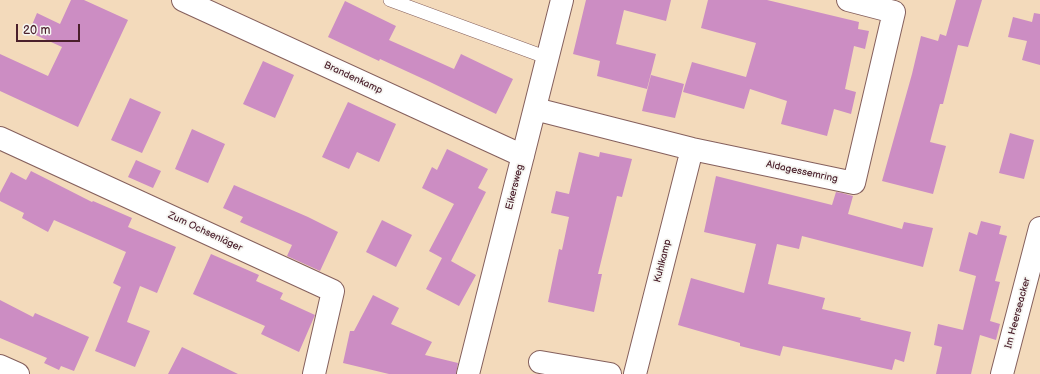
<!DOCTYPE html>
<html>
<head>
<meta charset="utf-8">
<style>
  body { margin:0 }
  #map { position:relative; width:1040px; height:374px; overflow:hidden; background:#f3dabb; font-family:"Balsamiq Sans",sans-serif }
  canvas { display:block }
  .scale { position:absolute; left:16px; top:24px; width:64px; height:18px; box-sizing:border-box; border:2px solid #4a1f2b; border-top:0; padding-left:5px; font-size:12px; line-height:14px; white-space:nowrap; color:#4a1f2b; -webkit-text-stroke:3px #f6f6f2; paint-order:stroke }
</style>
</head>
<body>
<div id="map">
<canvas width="1040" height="374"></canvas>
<div class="scale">20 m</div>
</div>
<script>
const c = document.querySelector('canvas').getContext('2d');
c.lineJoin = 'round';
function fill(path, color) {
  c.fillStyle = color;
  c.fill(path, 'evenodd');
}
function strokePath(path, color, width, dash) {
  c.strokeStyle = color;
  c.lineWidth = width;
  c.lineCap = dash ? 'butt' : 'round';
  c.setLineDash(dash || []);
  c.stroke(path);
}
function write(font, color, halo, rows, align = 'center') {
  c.font = font + ' "Balsamiq Sans",sans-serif';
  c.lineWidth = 3.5;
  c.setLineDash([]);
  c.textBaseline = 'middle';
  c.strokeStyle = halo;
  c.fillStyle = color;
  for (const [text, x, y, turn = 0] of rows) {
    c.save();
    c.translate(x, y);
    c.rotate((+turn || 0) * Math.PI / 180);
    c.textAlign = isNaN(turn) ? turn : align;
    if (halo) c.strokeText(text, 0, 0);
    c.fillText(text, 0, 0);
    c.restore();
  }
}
fill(new Path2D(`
  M 71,0 L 84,0 L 128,20 L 78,127 L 0,91 L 0,54 L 48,76 L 62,47 L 29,32 L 37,13 L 60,24 Z
  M 586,0 L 671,0 L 666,21 L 624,10 L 616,44 L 656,54 L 647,89 L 597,76 L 600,61 L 573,54 Z
  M 708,0 L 767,0 L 859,22 L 858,29 L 869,31 L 865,49 L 854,46 L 845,89 L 856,92 L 851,114 L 834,109 L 827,136 L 781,124 L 787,101 L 750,89 L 744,109 L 683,92 L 692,62 L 746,77 L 756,43 L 701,28 Z
  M 956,0 L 982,0 L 968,47 L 958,45 L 943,104 L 940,104 L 930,142 L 946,146 L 933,194 L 882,181 L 912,74 L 921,36 L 938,41 L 940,34 L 946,36 Z
  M 345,1 L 396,26 L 389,40 L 454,69 L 461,54 L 513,79 L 496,114 L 430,82 L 380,59 L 379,61 L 328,37 Z
  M 1034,13 L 1040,14 L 1040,65 L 1022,60 L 1027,41 L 1008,37 L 1013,17 L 1032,22 Z
  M 263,61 L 294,75 L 275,118 L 243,104 Z
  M 651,75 L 684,84 L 675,118 L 642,111 Z
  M 130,98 L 161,112 L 142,153 L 111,140 Z
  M 348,102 L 396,124 L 379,162 L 357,152 L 349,169 L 322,157 Z
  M 192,129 L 225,144 L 208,183 L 175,169 Z
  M 1010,133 L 1034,140 L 1024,179 L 999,173 Z
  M 447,149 L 488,169 L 478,188 L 486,192 L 451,261 L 476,275 L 459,306 L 426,289 L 442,258 L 429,251 L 454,204 L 422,188 L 432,167 L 437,170 Z
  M 579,152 L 599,157 L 600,152 L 632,159 L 622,197 L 617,196 L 598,274 L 602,274 L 594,312 L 548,302 L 559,249 L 562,250 L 569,217 L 551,213 L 556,191 L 569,194 Z
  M 136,160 L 161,171 L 153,188 L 128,177 Z
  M 31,171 L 92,202 L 93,201 L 132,218 L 128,227 L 176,247 L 157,293 L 140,286 L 127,322 L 150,331 L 135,367 L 95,351 L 121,287 L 113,283 L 126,252 L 54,220 L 48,232 L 22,218 L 24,213 L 0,201 L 0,193 L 11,172 L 26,180 Z
  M 716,176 L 832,205 L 836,192 L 842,193 L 853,196 L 848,214 L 902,229 L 904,222 L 933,228 L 923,267 L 802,236 L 799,249 L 777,244 L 768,284 L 825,298 L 822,309 L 861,318 L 860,320 L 911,332 L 904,362 L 895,359 L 892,370 L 783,346 L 780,356 L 740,346 L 740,343 L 678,325 L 691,278 L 744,293 L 756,244 L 704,232 Z
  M 234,185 L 308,217 L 338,232 L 320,271 L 287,256 L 292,245 L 240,222 L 243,217 L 223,208 Z
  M 382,220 L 412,235 L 396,267 L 366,252 Z
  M 981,221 L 1001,226 L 999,234 L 1007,236 L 995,281 L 1000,282 L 990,321 L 1000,324 L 996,340 L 980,335 L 971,374 L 936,374 L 942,347 L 934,345 L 938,324 L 963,330 L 976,276 L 959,271 L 969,232 L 977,235 Z
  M 211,254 L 259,275 L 256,281 L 283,293 L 280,299 L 315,315 L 299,352 L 261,334 L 265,326 L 193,294 Z
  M 373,295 L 399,308 L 391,324 L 432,342 L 425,355 L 458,363 L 456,374 L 389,374 L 343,363 L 350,331 L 354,331 Z
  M 0,300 L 33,317 L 35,313 L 89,337 L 74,371 L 61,366 L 59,370 L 44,363 L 47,358 L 0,338 Z
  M 182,347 L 238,374 L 168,374 Z`), '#cc8dc3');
const service = new Path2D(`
  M 390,0 L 548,58`);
const minor = new Path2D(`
  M 183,0 L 523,156
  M 535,109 L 692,149 L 854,183 L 894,12 L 848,0
  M 0,138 L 333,291 L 314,374
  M 540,362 L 610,374
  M 0,366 L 18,374
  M 468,374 L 562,0
  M 635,374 L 692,149
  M 1002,374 L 1040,228`);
strokePath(service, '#85605d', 14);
strokePath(minor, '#85605d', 24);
strokePath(service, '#fff', 13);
strokePath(minor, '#fff', 22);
write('10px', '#4a1f2b', '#f6f6f2', [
  ["Brandenkamp",353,78,25],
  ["Aldagessemring",802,172,12],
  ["Eikersweg",515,187,-76],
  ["Zum Ochsenläger",205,232,25],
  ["Kuhlkamp",663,261,-76],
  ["Im Heerseacker",1018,313,-75]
]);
</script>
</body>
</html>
